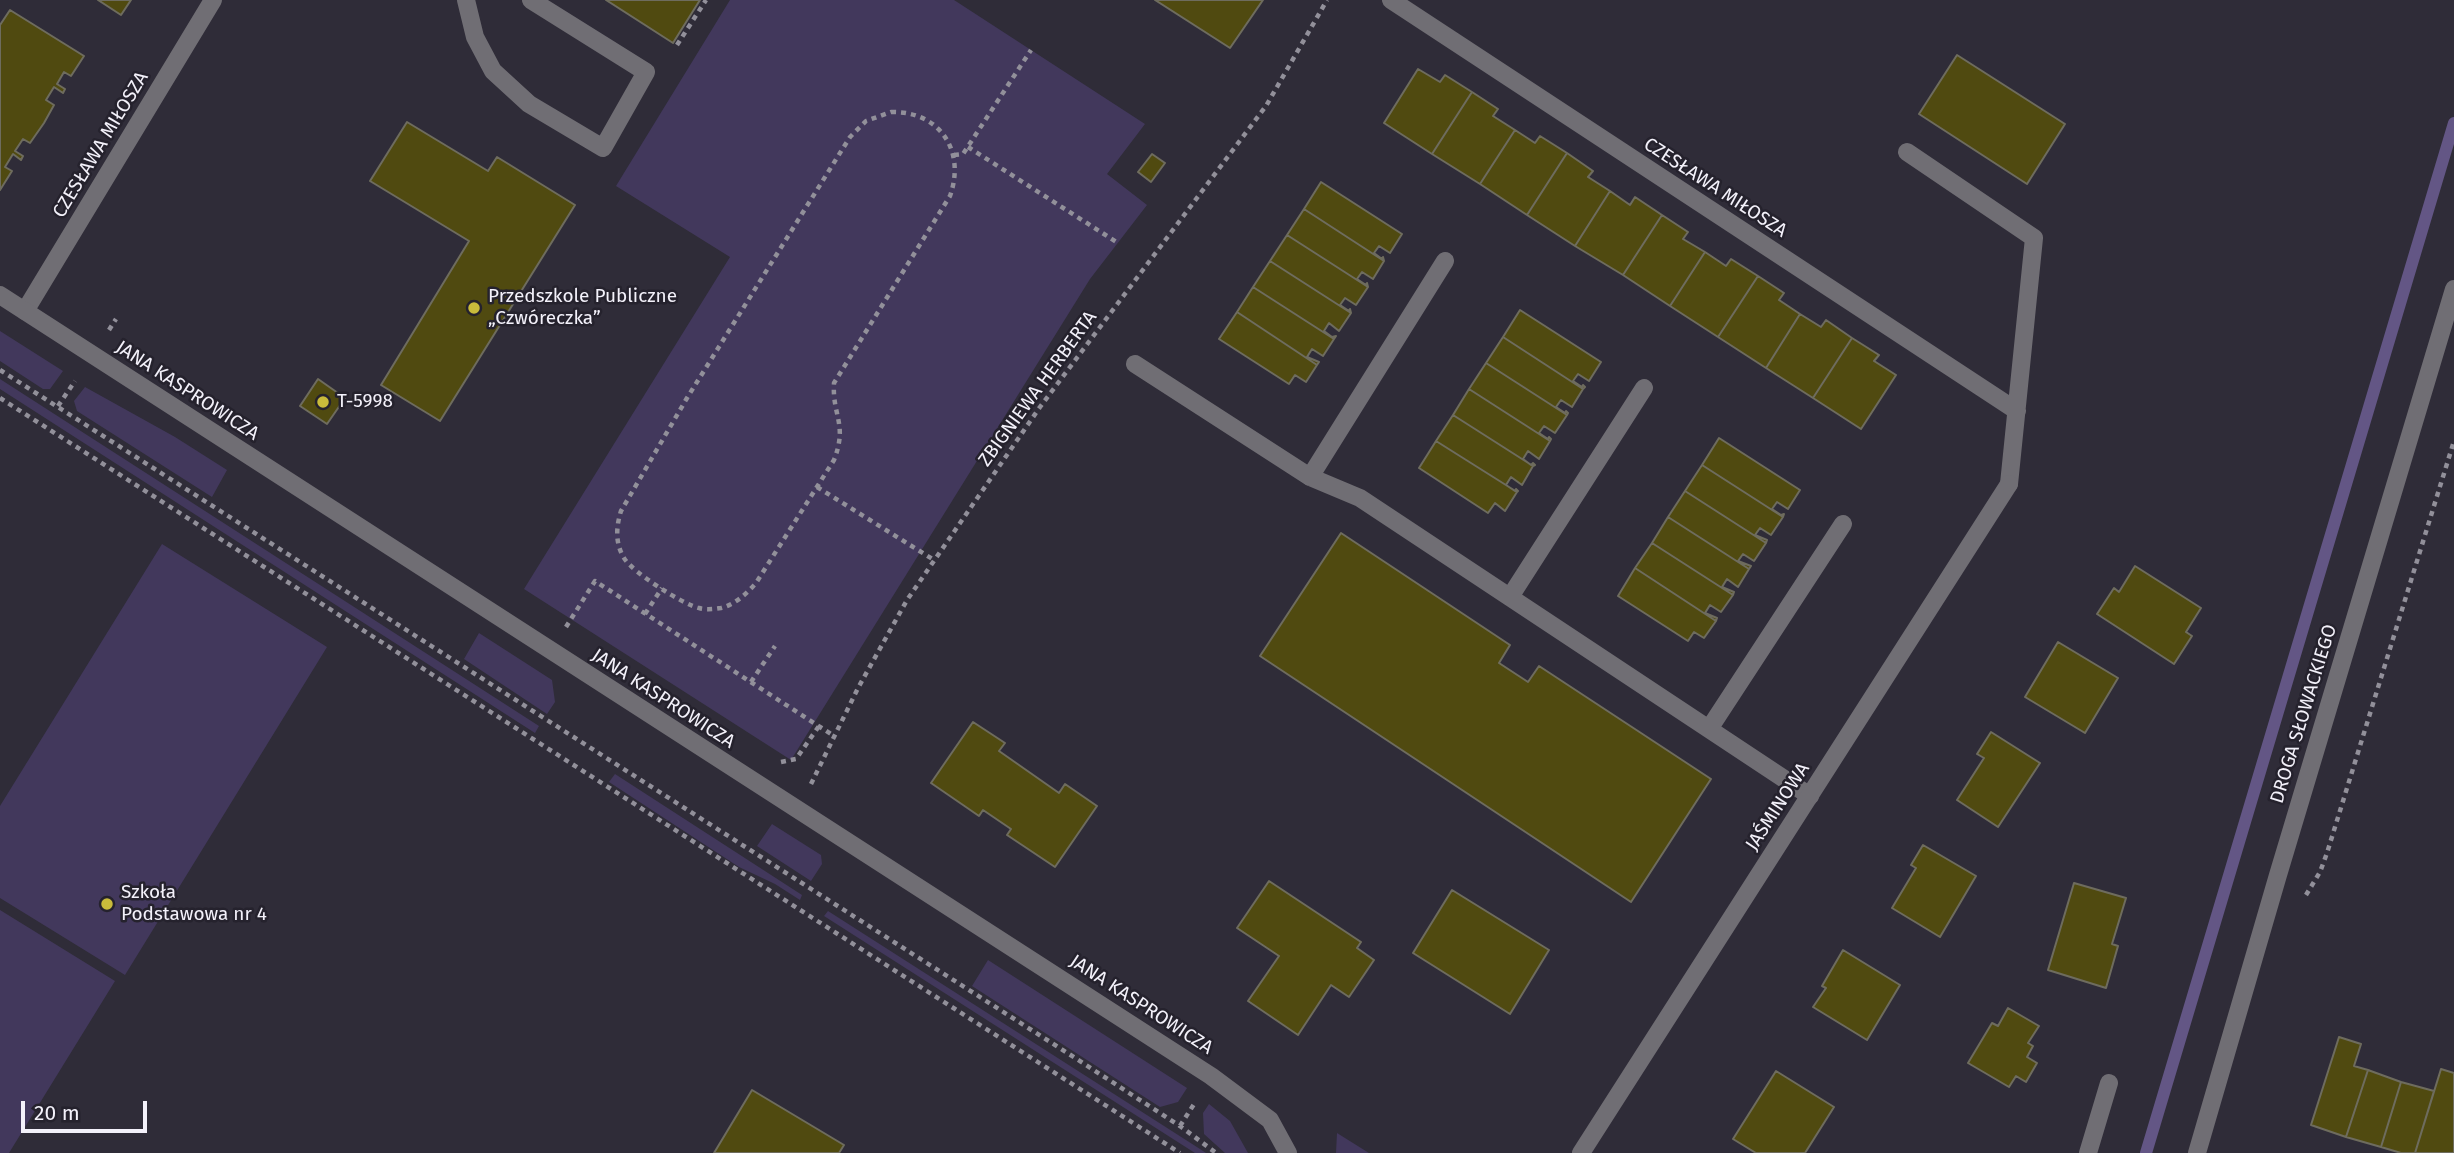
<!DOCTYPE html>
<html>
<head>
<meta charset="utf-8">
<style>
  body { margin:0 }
  #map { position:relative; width:2454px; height:1153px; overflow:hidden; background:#2f2c38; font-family:"Fira Sans",sans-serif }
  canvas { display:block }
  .scale { position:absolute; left:21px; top:1101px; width:126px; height:32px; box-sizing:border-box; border:4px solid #f3f1fa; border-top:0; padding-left:9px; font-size:21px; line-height:24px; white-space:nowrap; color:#f3f1fa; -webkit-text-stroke:5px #25222d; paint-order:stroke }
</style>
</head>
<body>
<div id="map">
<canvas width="2454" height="1153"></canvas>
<div class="scale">20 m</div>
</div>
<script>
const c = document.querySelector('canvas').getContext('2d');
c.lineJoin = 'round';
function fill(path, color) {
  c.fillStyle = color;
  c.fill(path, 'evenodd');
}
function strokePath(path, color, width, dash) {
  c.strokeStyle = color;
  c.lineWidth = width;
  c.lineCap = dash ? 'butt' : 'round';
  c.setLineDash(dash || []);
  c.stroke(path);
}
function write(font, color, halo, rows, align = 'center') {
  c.font = font + ' "Fira Sans",sans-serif';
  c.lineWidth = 5;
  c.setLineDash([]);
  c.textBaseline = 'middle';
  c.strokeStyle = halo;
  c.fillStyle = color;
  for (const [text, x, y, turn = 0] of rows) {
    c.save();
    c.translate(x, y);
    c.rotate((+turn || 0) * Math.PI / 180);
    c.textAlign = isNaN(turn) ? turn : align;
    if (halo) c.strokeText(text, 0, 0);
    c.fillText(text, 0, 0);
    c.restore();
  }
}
fill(new Path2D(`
  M 730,0 L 954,0 L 1145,124 L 1107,174 L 1147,205 L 1090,279 L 791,760 L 524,589 L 730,257 L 616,186 Z
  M 0,331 L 63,371 L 50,389 L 43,389 L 0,361 Z
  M 0,379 L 539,726 L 535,733 L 0,389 Z
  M 85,387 L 175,437 L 227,470 L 212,497 L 77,411 L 74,401 Z
  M 162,544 L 327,647 L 125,975 L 0,898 L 0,806 Z
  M 479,633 L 552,680 L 555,702 L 547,714 L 464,659 Z
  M 615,774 L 802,895 L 800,900 L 775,884 L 739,867 L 609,782 Z
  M 772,824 L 821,855 L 822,864 L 811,881 L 757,846 Z
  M 0,910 L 115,981 L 9,1153 L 0,1153 Z
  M 828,911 L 1200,1149 L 1206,1153 L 1195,1153 L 824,916 Z
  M 988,960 L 1187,1088 L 1178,1102 L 1160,1107 L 972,986 Z
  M 1209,1104 L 1230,1121 L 1248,1153 L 1225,1153 L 1204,1134 L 1203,1113 Z
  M 1337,1133 L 1369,1153 L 1336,1153 Z`), '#42385c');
strokePath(new Path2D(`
  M 2146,1153 L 2454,123`), '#635685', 12);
const building = new Path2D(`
  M 98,0 L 131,0 L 121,15 Z
  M 606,0 L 700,0 L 673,43 Z
  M 1155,0 L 1263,0 L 1230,48 Z
  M 10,10 L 84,56 L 71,76 L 64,72 L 57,84 L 65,89 L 63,93 L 54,87 L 46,100 L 54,105 L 44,123 L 30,143 L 23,139 L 15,151 L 23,156 L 21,160 L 13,154 L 5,167 L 12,171 L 0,190 L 0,25 Z
  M 1957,55 L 2065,124 L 2027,184 L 1919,114 Z
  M 1418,69 L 1440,82 L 1445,75 L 1472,92 L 1432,154 L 1384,123 Z
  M 1472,92 L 1498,109 L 1493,116 L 1515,130 L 1480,184 L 1432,154 Z
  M 407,122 L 488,171 L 497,157 L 575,205 L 440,421 L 381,385 L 469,241 L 370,181 Z
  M 1515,130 L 1535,143 L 1540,136 L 1567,153 L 1527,215 L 1480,184 Z
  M 1567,153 L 1593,171 L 1588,177 L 1610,191 L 1575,246 L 1527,215 Z
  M 1152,154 L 1165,163 L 1151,182 L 1138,172 Z
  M 1321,182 L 1402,234 L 1390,253 L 1379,246 L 1374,253 L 1382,259 L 1383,257 L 1384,261 L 1304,209 Z
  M 1610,191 L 1630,205 L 1635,197 L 1662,215 L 1623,275 L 1575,246 Z
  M 1304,209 L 1384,261 L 1373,279 L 1362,272 L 1357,279 L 1366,285 L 1367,283 L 1368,287 L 1287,235 Z
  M 1662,215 L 1688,232 L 1683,239 L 1705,252 L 1670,306 L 1623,275 Z
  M 1287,235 L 1368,287 L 1356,305 L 1345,298 L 1340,305 L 1349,311 L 1350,309 L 1351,313 L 1270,261 Z
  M 1705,252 L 1726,266 L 1731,259 L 1758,276 L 1718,337 L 1670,306 Z
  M 1270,261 L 1351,313 L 1339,331 L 1329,323 L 1324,331 L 1332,337 L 1336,336 L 1334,339 L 1253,287 Z
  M 1758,276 L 1784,293 L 1779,300 L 1800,314 L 1766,368 L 1718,337 Z
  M 1253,287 L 1334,339 L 1323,356 L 1312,349 L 1307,357 L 1319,362 L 1317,365 L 1237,312 Z
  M 1520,310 L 1601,362 L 1589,381 L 1578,374 L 1573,381 L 1582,387 L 1583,385 L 1585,387 L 1583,389 L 1503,337 Z
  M 1237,312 L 1317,365 L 1306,382 L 1295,375 L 1289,384 L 1219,339 Z
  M 1800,314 L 1821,327 L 1826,320 L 1852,338 L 1813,398 L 1766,368 Z
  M 1503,337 L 1583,389 L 1572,407 L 1561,400 L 1556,407 L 1565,413 L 1566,411 L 1568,413 L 1567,415 L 1486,363 Z
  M 1852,338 L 1879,355 L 1874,361 L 1896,375 L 1861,429 L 1813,398 Z
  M 1486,363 L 1567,415 L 1555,433 L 1544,426 L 1539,433 L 1548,439 L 1549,437 L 1551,439 L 1550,441 L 1469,389 Z
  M 318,379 L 345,398 L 327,424 L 300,406 Z
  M 1469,389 L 1550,441 L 1539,459 L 1528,451 L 1523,459 L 1531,465 L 1533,463 L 1535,465 L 1533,466 L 1453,415 Z
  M 1453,415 L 1533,466 L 1522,485 L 1511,477 L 1506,485 L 1515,491 L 1516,489 L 1518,491 L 1517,492 L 1436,441 Z
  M 1719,438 L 1800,490 L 1788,509 L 1777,502 L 1772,509 L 1781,515 L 1784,514 L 1783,517 L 1702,465 Z
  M 1436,441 L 1517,492 L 1505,511 L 1495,503 L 1488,513 L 1419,468 Z
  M 1702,465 L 1783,517 L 1771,535 L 1760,528 L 1755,535 L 1767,540 L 1766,543 L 1685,491 Z
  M 1685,491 L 1766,543 L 1754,561 L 1743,554 L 1738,561 L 1751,566 L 1749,569 L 1668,517 Z
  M 1668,517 L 1749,569 L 1738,587 L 1727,579 L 1722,587 L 1734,592 L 1733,595 L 1652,543 Z
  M 1341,533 L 1510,645 L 1499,663 L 1528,682 L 1539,666 L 1711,779 L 1631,902 L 1260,656 Z
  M 1652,543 L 1733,595 L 1721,612 L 1710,605 L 1705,613 L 1717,618 L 1716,621 L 1635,568 Z
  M 2135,566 L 2201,608 L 2186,632 L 2192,636 L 2174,664 L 2097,614 L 2114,588 L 2119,592 Z
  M 1635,568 L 1716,621 L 1704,638 L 1694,632 L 1688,641 L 1618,596 Z
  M 2058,642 L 2118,678 L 2085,733 L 2025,697 Z
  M 973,722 L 1005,743 L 999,751 L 1059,793 L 1065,784 L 1097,806 L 1055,867 L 1007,835 L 1011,829 L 983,810 L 979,816 L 931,783 Z
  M 1991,732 L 2040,763 L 1998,827 L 1957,800 L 1984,758 L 1977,754 Z
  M 1923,845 L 1976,876 L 1940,937 L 1892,908 L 1916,868 L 1911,865 Z
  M 1269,881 L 1361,942 L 1357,948 L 1374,960 L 1349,997 L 1331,985 L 1298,1035 L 1248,1001 L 1279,956 L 1237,928 Z
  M 2074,883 L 2126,898 L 2112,944 L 2118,946 L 2106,988 L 2048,970 Z
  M 1452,890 L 1549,950 L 1510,1014 L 1413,953 Z
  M 1843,950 L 1900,985 L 1867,1040 L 1813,1007 L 1826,988 L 1822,986 Z
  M 2008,1008 L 2039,1026 L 2028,1043 L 2033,1046 L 2027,1057 L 2037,1063 L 2026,1082 L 2016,1076 L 2009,1087 L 1968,1063 L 1992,1023 L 1998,1026 Z
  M 2339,1037 L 2361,1044 L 2354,1066 L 2368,1070 L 2346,1137 L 2311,1125 Z
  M 2441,1069 L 2454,1073 L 2454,1153 L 2415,1153 Z
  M 2368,1070 L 2401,1082 L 2381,1147 L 2346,1137 Z
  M 1776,1071 L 1834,1107 L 1805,1153 L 1756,1153 L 1733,1139 Z
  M 2401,1082 L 2434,1091 L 2415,1153 L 2401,1153 L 2381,1147 Z
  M 752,1090 L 844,1145 L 839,1153 L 714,1153 Z`);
fill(building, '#504a10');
strokePath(building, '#6e6c5e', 2);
strokePath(new Path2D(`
  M 677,45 L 706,0
  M 891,112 C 940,111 966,151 950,196 L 834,383 C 832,416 848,424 834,460 L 756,583 C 746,594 736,604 721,608 C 715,609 706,610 699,608 C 684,605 632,572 624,558 C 615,543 616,527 621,511 L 687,398 L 850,137 L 866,121 Z
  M 968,147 L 1118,243
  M 954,155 L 963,154 L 1031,50
  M 109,330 L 116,319
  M 0,370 L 1069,1054 L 1180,1126 L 1216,1153
  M 0,398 L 1180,1153
  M 58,406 L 75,381
  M 817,487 L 934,560
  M 645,614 L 662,588
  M 566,627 L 595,581 L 834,736
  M 751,682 L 775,646
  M 781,762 L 796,759 L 819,726
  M 811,784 L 858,688 L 907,600 L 1040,407 L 1266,106 L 1327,0
  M 2306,895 L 2320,872 L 2327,853 L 2454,441
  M 1180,1126 L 1196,1101`), '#92909a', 4.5, [5, 5]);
strokePath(new Path2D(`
  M 466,0 L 475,37 L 493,71 L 529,104 L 603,148 L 646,72 L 531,0
  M 1391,0 L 2017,411
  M 1907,152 L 2034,238 L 2009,484
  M 1135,364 L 1310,477 L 1360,498 L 1810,796
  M 1310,477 L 1445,261
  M 1510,597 L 1644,388
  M 1709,729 L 1843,524`), '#706e74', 18);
strokePath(new Path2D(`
  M 25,311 L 213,0
  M 1581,1153 L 2009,484
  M 2088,1153 L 2109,1083
  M 2197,1153 L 2278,875 L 2454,289`), '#706e74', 18);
strokePath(new Path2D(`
  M 0,295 L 1211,1076 L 1270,1120 L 1288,1153`), '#706e74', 18);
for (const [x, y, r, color] of [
  [474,308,7,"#c9bb3b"],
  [323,402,7,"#c9bb3b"],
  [107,904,7,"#c9bb3b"]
]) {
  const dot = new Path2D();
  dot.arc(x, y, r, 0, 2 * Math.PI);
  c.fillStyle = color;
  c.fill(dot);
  strokePath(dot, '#25222d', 2.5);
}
write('19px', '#f3f1fa', '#25222d', [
  ["CZESŁAWA MIŁOSZA",101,145,-59],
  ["CZESŁAWA MIŁOSZA",1715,188,33],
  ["ZBIGNIEWA HERBERTA",1038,389,-54],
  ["JANA KASPROWICZA",187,391,33],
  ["JANA KASPROWICZA",663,699,33],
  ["DROGA SŁOWACKIEGO",2304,714,-73],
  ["JAŚMINOWA",1778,807,-57],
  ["JANA KASPROWICZA",1141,1005,33]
]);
write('19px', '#f3f1fa', '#25222d', [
  ["Przedszkole Publiczne",488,297],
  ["„Czwóreczka”",488,319],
  ["T-5998",337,402],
  ["Szkoła",121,893],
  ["Podstawowa nr 4",121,915]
], 'left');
</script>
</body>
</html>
